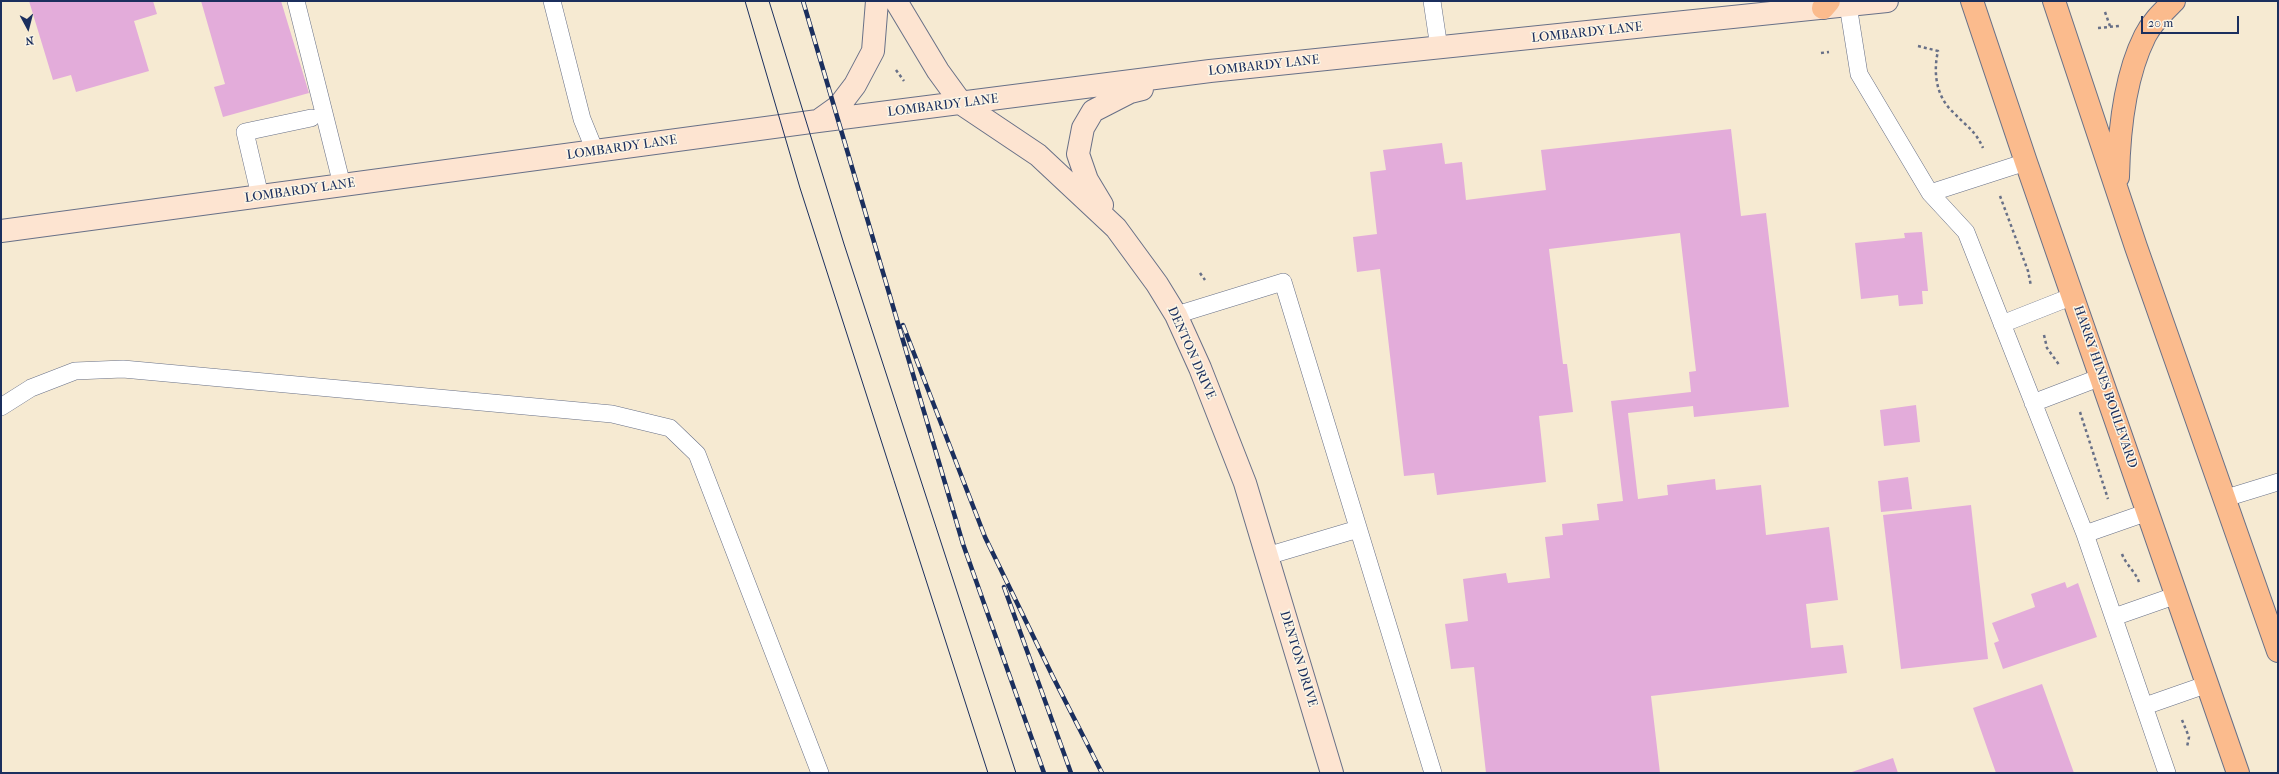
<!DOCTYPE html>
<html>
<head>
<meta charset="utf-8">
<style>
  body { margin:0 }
  #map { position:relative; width:2279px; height:774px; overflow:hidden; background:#f6ead2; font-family:"IM FELL French Canon",serif }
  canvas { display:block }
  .frame { position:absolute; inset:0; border:2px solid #1b2f5e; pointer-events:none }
  .north { position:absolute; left:8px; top:8px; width:40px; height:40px; -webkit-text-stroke:3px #fcf5e5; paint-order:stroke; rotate:173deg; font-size:11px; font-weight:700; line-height:16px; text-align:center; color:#1b2f5e }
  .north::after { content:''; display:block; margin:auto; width:14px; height:18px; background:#1b2f5e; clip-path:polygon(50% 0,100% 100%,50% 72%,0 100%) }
  .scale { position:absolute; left:2141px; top:16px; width:98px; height:18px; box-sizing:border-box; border:2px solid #1b2f5e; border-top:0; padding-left:5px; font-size:12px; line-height:14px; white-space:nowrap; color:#1b2f5e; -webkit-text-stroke:3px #fcf5e5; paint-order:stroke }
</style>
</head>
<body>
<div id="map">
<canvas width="2279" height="774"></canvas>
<div class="frame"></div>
<div class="north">N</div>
<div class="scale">20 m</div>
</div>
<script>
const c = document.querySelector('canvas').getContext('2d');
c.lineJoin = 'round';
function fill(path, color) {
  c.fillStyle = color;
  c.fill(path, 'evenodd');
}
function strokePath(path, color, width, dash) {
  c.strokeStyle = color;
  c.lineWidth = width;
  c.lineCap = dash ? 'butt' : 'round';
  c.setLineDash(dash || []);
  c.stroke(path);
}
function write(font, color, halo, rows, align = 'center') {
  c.font = font + ' "IM FELL French Canon",serif';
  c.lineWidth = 3;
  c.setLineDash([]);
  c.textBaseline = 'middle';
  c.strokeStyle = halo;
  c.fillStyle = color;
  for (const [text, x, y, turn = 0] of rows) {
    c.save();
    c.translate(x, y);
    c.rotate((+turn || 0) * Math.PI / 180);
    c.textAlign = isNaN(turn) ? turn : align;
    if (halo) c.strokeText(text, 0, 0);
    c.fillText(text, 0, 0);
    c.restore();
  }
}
fill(new Path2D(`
  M 29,1 L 153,1 L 157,14 L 134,21 L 149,71 L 76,92 L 71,75 L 53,80 Z
  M 201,1 L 281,1 L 309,93 L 223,117 L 214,87 L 225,84 Z
  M 1731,129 L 1741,216 L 1766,213 L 1789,407 L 1694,417 L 1693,406 L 1628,413 L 1638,499 L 1668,495 L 1667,485 L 1715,479 L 1716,490 L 1761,485 L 1766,535 L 1829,527 L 1838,600 L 1806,604 L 1811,648 L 1843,645 L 1847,673 L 1651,696 L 1660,773 L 1486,773 L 1474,667 L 1451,669 L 1445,624 L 1468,621 L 1463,579 L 1506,573 L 1508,583 L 1550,578 L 1545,537 L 1563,535 L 1562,524 L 1599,520 L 1597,504 L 1623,501 L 1611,401 L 1691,392 L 1689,372 L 1696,371 L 1680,233 L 1549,249 L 1563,364 L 1567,364 L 1573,412 L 1539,416 L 1546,482 L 1437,495 L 1434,473 L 1404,476 L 1380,269 L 1357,272 L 1353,237 L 1377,234 L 1370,172 L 1386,170 L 1383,150 L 1442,143 L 1445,164 L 1462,162 L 1466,200 L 1546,190 L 1541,150 Z
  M 1922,232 L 1928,291 L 1922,291 L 1923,304 L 1899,306 L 1898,295 L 1861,299 L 1855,243 L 1905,238 L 1904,233 Z
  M 1916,405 L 1920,442 L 1884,446 L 1880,410 Z
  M 1908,477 L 1912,509 L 1881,512 L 1878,481 Z
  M 1971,505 L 1988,659 L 1901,669 L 1883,515 Z
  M 2065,582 L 2067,588 L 2078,583 L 2097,637 L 2003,669 L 1994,643 L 1999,641 L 1992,623 L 2035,607 L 2031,594 Z
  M 2042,684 L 2074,773 L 1996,773 L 1973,708 Z
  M 1893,758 L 1898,773 L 1849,773 Z`), '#e3acda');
const lane = new Path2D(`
  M 296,1 L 342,185
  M 552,1 L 582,119 L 595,151
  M 1432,1 L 1439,48
  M 1848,5 L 1859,74 L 1930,193 L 1966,232 L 2085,534 L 2148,512
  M 1930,193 L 2026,162
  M 260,196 L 245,132 L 311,118
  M 1176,315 L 1283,282 L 1433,773
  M 2002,324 L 2073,296
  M 2033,403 L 2101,377
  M 1,407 L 31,388 L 75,371 L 123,369 L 612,414 L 670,428 L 697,454 L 820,773
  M 2226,498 L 2278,482
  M 2085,534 L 2167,773
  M 1267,556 L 1358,529
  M 2114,617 L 2177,595
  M 2145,706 L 2208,684`);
const secondary = new Path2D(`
  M 896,1 L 938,71 L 962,104 L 1038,155 L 1116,228 L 1157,284 L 1176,315 L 1200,368 L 1245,483 L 1332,773
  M 818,121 L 839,106 L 855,85 L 873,51 L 877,1
  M 1102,205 L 1087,180 L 1078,154 L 1083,128 L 1093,111 L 1130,92 L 1142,89
  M 1,231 L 818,121 L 1210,71 L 1887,1`);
const primary = new Path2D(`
  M 1972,1 L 2026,162 L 2238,773
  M 2054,1 L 2136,247 L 2278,651
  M 1823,8 L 1829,1
  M 2118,177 C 2119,131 2124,78 2145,36 C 2152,22 2163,12 2174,1`);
strokePath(lane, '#687087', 18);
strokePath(secondary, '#687087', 24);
strokePath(primary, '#687087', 24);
strokePath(new Path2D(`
  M 2105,12 L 2110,26
  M 2098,28 L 2119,26
  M 1918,46 L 1938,51 C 1933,73 1936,97 1954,113 C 1967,127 1975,130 1983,148
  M 1821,53 L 1829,52
  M 896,70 L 904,81
  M 2000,196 L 2028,271 L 2031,286
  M 1200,273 L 1205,280
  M 2044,335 L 2047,348 L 2060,366
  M 2080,412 L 2108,499
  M 2122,554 C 2126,565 2135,571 2139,582
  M 2182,720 L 2189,737 L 2187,747`), '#687087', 2.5, [3, 3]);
strokePath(lane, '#fff', 17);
strokePath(secondary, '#fde4d1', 22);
strokePath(primary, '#fbbb8d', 22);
strokePath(new Path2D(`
  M 745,1 L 800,188 L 988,773
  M 769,1 L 844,244 L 1016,773`), '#1b2f5e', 1);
const rail = new Path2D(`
  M 803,1 L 963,544 L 1044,773
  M 903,325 L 985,537 L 1053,677 L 1102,773
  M 1004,587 L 1071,773`);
strokePath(rail, '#1b2f5e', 4.5);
strokePath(rail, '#fcf5e5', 3, [9]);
write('13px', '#1b2f5e', '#fcf5e5', [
  ["LOMBARDY LANE",1587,33,-6],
  ["LOMBARDY LANE",1264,66,-6],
  ["LOMBARDY LANE",943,106,-7],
  ["LOMBARDY LANE",622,148,-8],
  ["LOMBARDY LANE",300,191,-8],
  ["DENTON DRIVE",1191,353,66],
  ["HARRY HINES BOULEVARD",2105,387,71],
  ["DENTON DRIVE",1298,659,73]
]);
</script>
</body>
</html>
